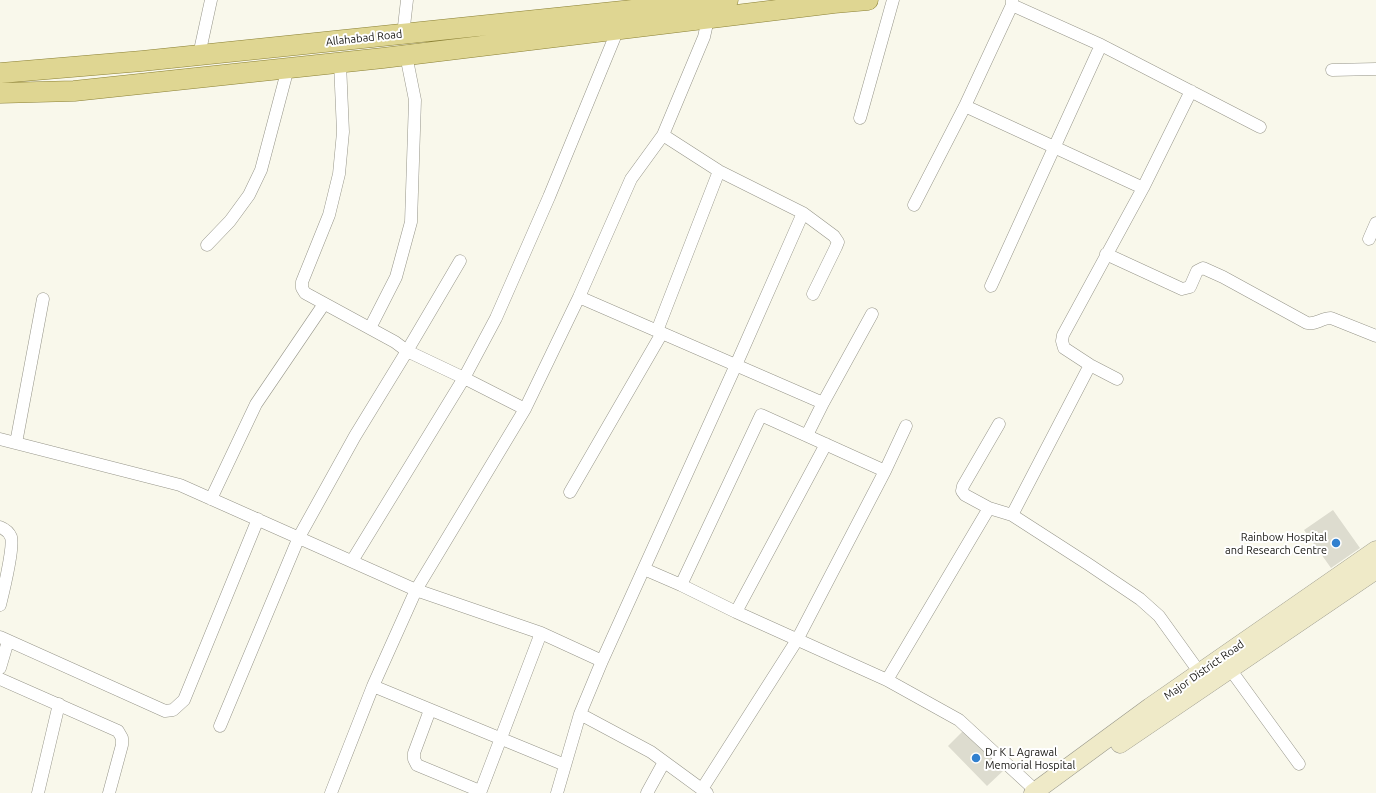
<!DOCTYPE html>
<html>
<head>
<meta charset="utf-8">
<style>
  body { margin:0 }
  canvas { display:block; background:#f9f8eb }
</style>
</head>
<body>
<canvas width="1376" height="793"></canvas>
<script>
const c = document.querySelector('canvas').getContext('2d');
c.lineJoin = 'round';
function fill(path, color) {
  c.fillStyle = color;
  c.fill(path, 'evenodd');
}
function strokePath(path, color, width, dash) {
  c.strokeStyle = color;
  c.lineWidth = width;
  c.lineCap = dash ? 'butt' : 'round';
  c.setLineDash(dash || []);
  c.stroke(path);
}
function write(font, color, halo, rows, align = 'center') {
  c.font = font + ' Ubuntu,sans-serif';
  c.lineWidth = 4;
  c.setLineDash([]);
  c.textBaseline = 'middle';
  c.strokeStyle = halo;
  c.fillStyle = color;
  for (const [text, x, y, turn = 0] of rows) {
    c.save();
    c.translate(x, y);
    c.rotate((+turn || 0) * Math.PI / 180);
    c.textAlign = isNaN(turn) ? turn : align;
    if (halo) c.strokeText(text, 0, 0);
    c.fillText(text, 0, 0);
    c.restore();
  }
}
fill(new Path2D(`
  M 1333,510 L 1360,548 L 1331,568 L 1304,530 Z
  M 965,729 L 1004,770 L 987,786 L 948,746 Z`), '#dddccf');
const street = new Path2D(`
  M 1012,0 L 1012,5 L 1101,45 L 1260,127
  M 708,12 L 708,19 L 704,37 L 663,135 L 719,171 L 803,213 L 834,236 L 838,242 L 836,247 L 813,294
  M 403,35 L 407,0
  M 199,55 L 211,0
  M 1332,70 L 1376,69
  M 965,106 L 1143,188
  M 860,118 L 893,0
  M 914,205 L 965,106 L 1012,5
  M 1369,239 L 1376,223
  M 207,245 L 230,221 L 249,195 L 261,170 L 288,68
  M 1106,254 L 1182,289 L 1190,287 L 1197,271 L 1203,268 L 1223,277 L 1307,323 C 1315,325 1322,318 1331,318 L 1376,336
  M 460,261 L 407,351 L 464,378 L 525,409
  M 991,286 L 1101,45
  M 579,297 L 823,403 L 872,314
  M 370,328 L 396,277 L 411,222 L 415,100 L 406,55
  M 657,331 L 719,171
  M 1117,379 L 1090,365 L 1064,348 L 1062,341 L 1063,335 L 1143,188 L 1191,91
  M 807,435 L 823,403
  M 0,439 L 180,485 L 416,590 L 541,633 L 602,661
  M 16,443 L 43,299
  M 885,471 L 761,415 L 681,585 L 736,612 L 887,680 L 959,720 L 1036,791
  M 570,492 L 662,333
  M 211,499 L 256,404 L 324,304
  M 989,508 L 965,495 L 962,491 L 963,486 L 999,424
  M 1012,515 L 1088,564 L 1140,599 L 1159,616 L 1200,673
  M 0,527 C 5,529 9,532 11,537 C 14,547 3,593 0,605
  M 352,561 L 464,378 L 496,318 L 549,197 L 618,29
  M 644,569 L 681,585
  M 736,612 L 826,444
  M 0,637 L 165,711 L 173,710 L 184,700 L 258,519
  M 0,668 L 8,641
  M 1230,669 L 1299,764
  M 0,679 L 118,731 L 122,738 L 122,745 L 109,793
  M 887,680 L 989,508 L 1012,515 L 1090,365
  M 373,686 L 565,765
  M 430,710 L 414,753 L 414,759 L 417,765 L 480,791
  M 580,714 L 651,752 L 707,793
  M 220,726 L 299,537 L 355,436 L 407,351 L 395,342 L 305,293 L 302,288 L 302,282 L 329,215 L 339,174 L 343,132 L 340,63
  M 702,789 L 797,640 L 885,471 L 906,426
  M 38,793 L 59,704
  M 331,793 L 373,686 L 416,590 L 525,409 L 579,297 L 631,179 L 663,135
  M 480,793 L 541,633
  M 557,793 L 580,714 L 602,661 L 736,365 L 803,213
  M 647,793 L 664,762`);
const secondary = new Path2D(`
  M 1120,744 L 1376,570
  M 1033,793 L 1150,707 L 1376,550`);
const primary = new Path2D(`
  M 0,73 L 142,61 L 728,0
  M 0,93 L 74,91 L 383,58 L 834,3 L 868,0`);
strokePath(street, '#969589', 13);
strokePath(secondary, '#969589', 19);
strokePath(primary, '#8b8136', 21);
strokePath(street, '#fff', 12);
strokePath(secondary, '#efeac8', 18);
strokePath(primary, '#dfd692', 20);
for (const [x, y, r, color] of [
  [1336,543,5,"#3180cf"],
  [976,758,5,"#3180cf"]
]) {
  const dot = new Path2D();
  dot.arc(x, y, r, 0, 2 * Math.PI);
  c.fillStyle = color;
  c.fill(dot);
  strokePath(dot, '#fff', 1.5);
}
write('11px', '#181713', '#fff', [
  ["Allahabad Road",364,38,-6],
  ["Major District Road",1204,670,-35]
]);
write('11px', '#181713', '#fff', [
  ["Rainbow Hospital",1327,537],
  ["and Research Centre",1327,550],
  ["Dr K L Agrawal",985,752,"left"],
  ["Memorial Hospital",985,765,"left"]
], 'right');
</script>
</body>
</html>
